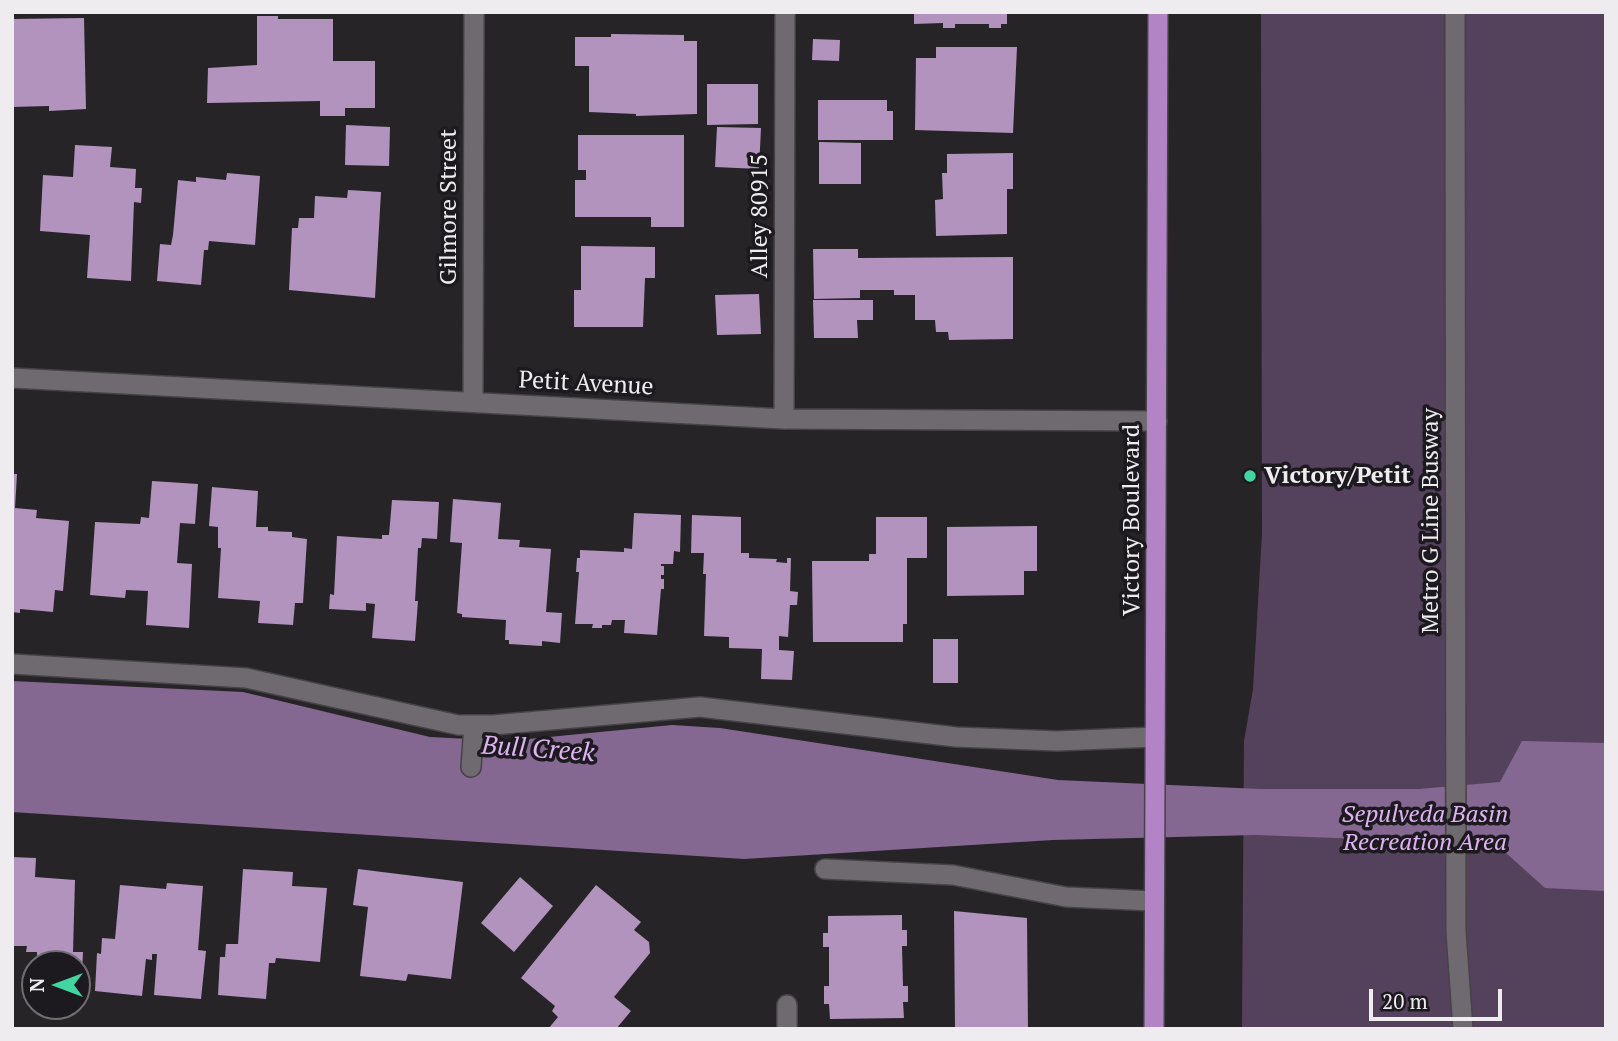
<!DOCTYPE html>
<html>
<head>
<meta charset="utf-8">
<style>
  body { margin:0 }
  #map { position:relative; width:1618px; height:1041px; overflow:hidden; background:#272428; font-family:"PT Serif",serif }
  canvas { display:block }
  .frame { position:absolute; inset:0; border:14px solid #efecf0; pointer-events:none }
  .north { position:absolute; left:21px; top:950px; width:70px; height:70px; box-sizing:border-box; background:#1d1a1f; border:2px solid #716e73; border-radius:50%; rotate:270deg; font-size:19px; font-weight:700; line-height:28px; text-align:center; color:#efecf0 }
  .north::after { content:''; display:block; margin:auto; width:24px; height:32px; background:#42d4a1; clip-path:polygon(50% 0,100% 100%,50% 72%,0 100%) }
  .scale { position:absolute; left:1369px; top:989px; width:133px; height:32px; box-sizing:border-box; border:4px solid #efecf0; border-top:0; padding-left:9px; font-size:21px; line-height:24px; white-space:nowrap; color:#efecf0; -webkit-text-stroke:5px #1d1a1f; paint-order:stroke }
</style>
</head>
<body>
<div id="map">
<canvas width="1618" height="1041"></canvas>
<div class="frame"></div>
<div class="north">N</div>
<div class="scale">20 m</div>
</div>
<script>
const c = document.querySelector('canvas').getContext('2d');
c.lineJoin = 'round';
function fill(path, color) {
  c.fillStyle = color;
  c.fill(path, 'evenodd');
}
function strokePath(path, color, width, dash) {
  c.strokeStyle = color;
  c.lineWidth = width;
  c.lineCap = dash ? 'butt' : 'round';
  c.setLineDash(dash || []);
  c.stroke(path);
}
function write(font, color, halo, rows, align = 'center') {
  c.font = font + ' "PT Serif",serif';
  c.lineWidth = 7;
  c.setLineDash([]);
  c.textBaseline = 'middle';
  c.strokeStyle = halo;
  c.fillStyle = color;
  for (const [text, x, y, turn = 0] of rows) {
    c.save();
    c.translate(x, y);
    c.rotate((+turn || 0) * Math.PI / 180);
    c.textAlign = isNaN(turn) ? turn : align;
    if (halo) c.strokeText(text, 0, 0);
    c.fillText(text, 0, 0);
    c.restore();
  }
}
fill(new Path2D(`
  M 1261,12 L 1606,12 L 1606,1029 L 1242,1029 L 1244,741 L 1253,689 L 1262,533 Z`), '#54425d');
fill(new Path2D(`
  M 12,681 L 243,692 L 430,737 L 508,741 L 672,725 L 720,728 L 1058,780 L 1260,789 L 1419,789 L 1500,782 L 1522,741 L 1606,743 L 1606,891 L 1545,888 L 1496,844 L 1256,835 L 1053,840 L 744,859 L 12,812 Z`), '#856891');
fill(new Path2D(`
  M 914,12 L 1007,12 L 1007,24 L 1001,24 L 1001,28 L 989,28 L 989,24 L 955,24 L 955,28 L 943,28 L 943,23 L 914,24 Z
  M 257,16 L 278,16 L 278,19 L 333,19 L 333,61 L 375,61 L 375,108 L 345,108 L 345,116 L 320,116 L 320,101 L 207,103 L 208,68 L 257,65 Z
  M 84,18 L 86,109 L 49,111 L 49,106 L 12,107 L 12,19 Z
  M 611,34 L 684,35 L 684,41 L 697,41 L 697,114 L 636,116 L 636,114 L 589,112 L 589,66 L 575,66 L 575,37 L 611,37 Z
  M 813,39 L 840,40 L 839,61 L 812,60 Z
  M 936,47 L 1017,47 L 1013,133 L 915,130 L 916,58 L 936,58 Z
  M 707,84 L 758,84 L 758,124 L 707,125 Z
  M 818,100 L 887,100 L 887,111 L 893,111 L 893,140 L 818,140 Z
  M 346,125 L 390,127 L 389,166 L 345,165 Z
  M 717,127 L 761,128 L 759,169 L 715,167 Z
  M 578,135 L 684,135 L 684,227 L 651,227 L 651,217 L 575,217 L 575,180 L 586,180 L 586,170 L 578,170 Z
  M 819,142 L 861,143 L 861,184 L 819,184 Z
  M 75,145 L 112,147 L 110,167 L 136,169 L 135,188 L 142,188 L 141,203 L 134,202 L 131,281 L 87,278 L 90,235 L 40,231 L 43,175 L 73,177 Z
  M 1013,153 L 1013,189 L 1007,189 L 1007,234 L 936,236 L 935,200 L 943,199 L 942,173 L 947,173 L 947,154 Z
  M 227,173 L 260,176 L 255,245 L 209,241 L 208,250 L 204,250 L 201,285 L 157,281 L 160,244 L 171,245 L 173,235 L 178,180 L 196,182 L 196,177 L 226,180 Z
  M 348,190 L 381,192 L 375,298 L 289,290 L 292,228 L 298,228 L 299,218 L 314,218 L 315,196 L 347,198 Z
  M 581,246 L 655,247 L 655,278 L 645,278 L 643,327 L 574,327 L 574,290 L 581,290 Z
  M 813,249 L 858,249 L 858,258 L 1013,257 L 1013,339 L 949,340 L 948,332 L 936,332 L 935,320 L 915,320 L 915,295 L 894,295 L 894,290 L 860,290 L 860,298 L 814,299 Z
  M 759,294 L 761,334 L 717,335 L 715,295 Z
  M 813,300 L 873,300 L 873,320 L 857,320 L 858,338 L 814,338 Z
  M 12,474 L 17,474 L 15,508 L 37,510 L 36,518 L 69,521 L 63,591 L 55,590 L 53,612 L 20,609 L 20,613 L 12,612 Z
  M 152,481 L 198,484 L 195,524 L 180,523 L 177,563 L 192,564 L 189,628 L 146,625 L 148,591 L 126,590 L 125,598 L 90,595 L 95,522 L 140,524 L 141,517 L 149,518 Z
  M 212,487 L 258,491 L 256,527 L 268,527 L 268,531 L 292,532 L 292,537 L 307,539 L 303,603 L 295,603 L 293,625 L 258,623 L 260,601 L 218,598 L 221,548 L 218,548 L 218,527 L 209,526 Z
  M 453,499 L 501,503 L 498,539 L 520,540 L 519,547 L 551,549 L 546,612 L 562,613 L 560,643 L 542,641 L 542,646 L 509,644 L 509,640 L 505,640 L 506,620 L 462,617 L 462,614 L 457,613 L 462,543 L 450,542 Z
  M 392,500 L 439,502 L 437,539 L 422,538 L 421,548 L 418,548 L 415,601 L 418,601 L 415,641 L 372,638 L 375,604 L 366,603 L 366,611 L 329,609 L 330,594 L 334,595 L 337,536 L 382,539 L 382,535 L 389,535 Z
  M 634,513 L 681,515 L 680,552 L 674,551 L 673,564 L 661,564 L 661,566 L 664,566 L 664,575 L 661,575 L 661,579 L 664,579 L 664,589 L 661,589 L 657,635 L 624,633 L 625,620 L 612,620 L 611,625 L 602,625 L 602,628 L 592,628 L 593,624 L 575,624 L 579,572 L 576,572 L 577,558 L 580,558 L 580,550 L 624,552 L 624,548 L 632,549 Z
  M 692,515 L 741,517 L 741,553 L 749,553 L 749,558 L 777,559 L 776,562 L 787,563 L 787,558 L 791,558 L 790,591 L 798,592 L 797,605 L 790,605 L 788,637 L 779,636 L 779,650 L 794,651 L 792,680 L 761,679 L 762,649 L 729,648 L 729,637 L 704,636 L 706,574 L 703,574 L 704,553 L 691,553 Z
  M 876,517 L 927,517 L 927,558 L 907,558 L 907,624 L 903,624 L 903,642 L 813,642 L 812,561 L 869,561 L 869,554 L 876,554 Z
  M 1037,526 L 1037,571 L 1024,571 L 1024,595 L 947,596 L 947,527 Z
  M 933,639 L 958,639 L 958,683 L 933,683 Z
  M 12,857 L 36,858 L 35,877 L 75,880 L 73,952 L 83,952 L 81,991 L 77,990 L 77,964 L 37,964 L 37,952 L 26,952 L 27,946 L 12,946 Z
  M 243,869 L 293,872 L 292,886 L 327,888 L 320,962 L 276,958 L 275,963 L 269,963 L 266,999 L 218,995 L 220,957 L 225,957 L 226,944 L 238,944 Z
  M 358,869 L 463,882 L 451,979 L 408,974 L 406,981 L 360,976 L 368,907 L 353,905 Z
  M 520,877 L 553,906 L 514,952 L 481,923 Z
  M 167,883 L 203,886 L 198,950 L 206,951 L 201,999 L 154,995 L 157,954 L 152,954 L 152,960 L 146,959 L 142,996 L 95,991 L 97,953 L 101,954 L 102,938 L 115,939 L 120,885 L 166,889 Z
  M 596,885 L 641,922 L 634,930 L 649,942 L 650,953 L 614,997 L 631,1011 L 616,1029 L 548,1029 L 558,1017 L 552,1011 L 555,1006 L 521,978 Z
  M 954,911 L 1027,918 L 1028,1029 L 955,1029 Z
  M 902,915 L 902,930 L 907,930 L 907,946 L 902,946 L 903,986 L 908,986 L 908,1002 L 903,1002 L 904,1018 L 830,1019 L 829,1004 L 824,1004 L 824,986 L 829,986 L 829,947 L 823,947 L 823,933 L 828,933 L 828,916 Z`), '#b193be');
const service = new Path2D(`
  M 1455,12 L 1456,932 L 1463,1029
  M 784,419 L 785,12
  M 12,664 L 246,678 L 458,725 L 493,725 L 700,707 L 956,737 L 1057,741 L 1155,737
  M 471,767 L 474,725
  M 825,869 L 953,875 L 1066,897 L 1153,901
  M 787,1029 L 787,1005`);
const minor = new Path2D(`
  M 12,378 L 784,419 L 1157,421
  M 473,402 L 474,12`);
const primary = new Path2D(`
  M 1154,1029 L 1158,12`);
strokePath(service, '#464347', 22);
strokePath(minor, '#464347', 22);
strokePath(primary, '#464347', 22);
strokePath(service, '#6e6a70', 19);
strokePath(minor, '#6e6a70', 19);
strokePath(primary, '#b284c6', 19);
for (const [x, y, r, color] of [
  [1250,476,7,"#42d4a1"]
]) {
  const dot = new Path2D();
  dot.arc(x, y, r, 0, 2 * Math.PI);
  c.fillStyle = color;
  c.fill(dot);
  strokePath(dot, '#1d1a1f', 2.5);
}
write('24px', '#efecf0', '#1d1a1f', [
  ["Gilmore Street",449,207,-90],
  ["Alley 80915",760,216,-90],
  ["Petit Avenue",586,384,3],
  ["Victory Boulevard",1132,520,-90],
  ["Metro G Line Busway",1431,521,-90]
]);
write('bold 24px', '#efecf0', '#1d1a1f', [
  ["Victory/Petit",1264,476]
], 'left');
write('italic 24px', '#dfb3f3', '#1d1a1f', [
  ["Sepulveda Basin",1425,815],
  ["Recreation Area",1425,843]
]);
write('italic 26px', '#dfb3f3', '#1d1a1f', [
  ["Bull Creek",538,750,4]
]);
</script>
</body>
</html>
